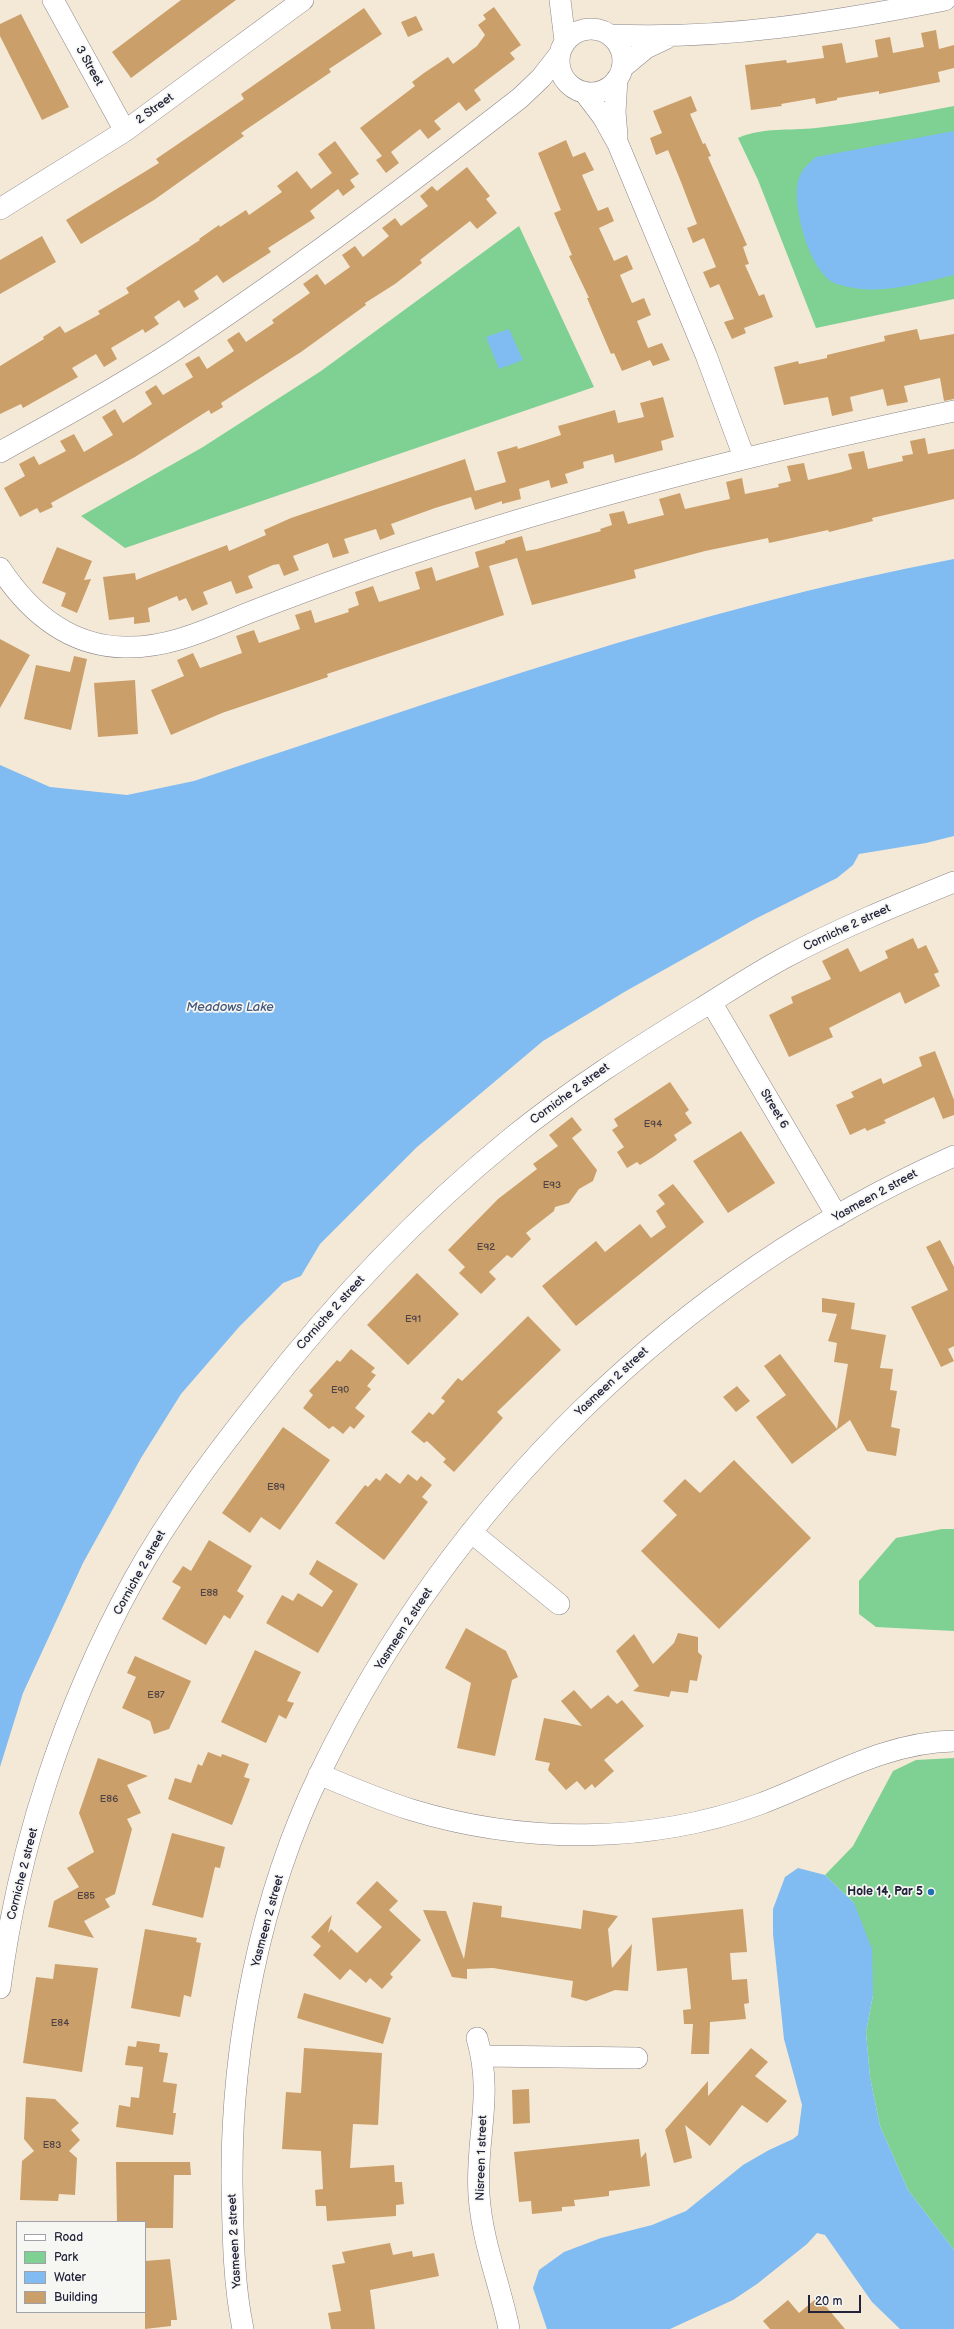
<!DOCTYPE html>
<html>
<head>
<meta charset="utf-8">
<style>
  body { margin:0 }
  #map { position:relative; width:954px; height:2329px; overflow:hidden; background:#f4e9d7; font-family:"Balsamiq Sans",sans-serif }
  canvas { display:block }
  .legend { position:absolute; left:16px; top:2221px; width:130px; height:92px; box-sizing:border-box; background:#f6f6f2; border:1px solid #a1a1a9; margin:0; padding:5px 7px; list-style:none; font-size:12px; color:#22223b }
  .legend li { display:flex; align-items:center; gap:8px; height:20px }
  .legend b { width:20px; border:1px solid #a1a1a9 }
  .scale { position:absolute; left:808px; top:2295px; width:53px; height:18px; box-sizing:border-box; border:2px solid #22223b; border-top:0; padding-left:5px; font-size:12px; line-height:14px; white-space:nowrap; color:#22223b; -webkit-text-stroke:3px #f6f6f2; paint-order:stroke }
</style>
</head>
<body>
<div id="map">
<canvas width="954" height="2329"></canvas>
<ul class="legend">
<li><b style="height:5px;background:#fff"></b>Road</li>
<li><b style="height:11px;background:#7ed193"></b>Park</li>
<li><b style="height:11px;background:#80bbf2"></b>Water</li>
<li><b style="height:11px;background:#cb9f69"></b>Building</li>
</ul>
<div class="scale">20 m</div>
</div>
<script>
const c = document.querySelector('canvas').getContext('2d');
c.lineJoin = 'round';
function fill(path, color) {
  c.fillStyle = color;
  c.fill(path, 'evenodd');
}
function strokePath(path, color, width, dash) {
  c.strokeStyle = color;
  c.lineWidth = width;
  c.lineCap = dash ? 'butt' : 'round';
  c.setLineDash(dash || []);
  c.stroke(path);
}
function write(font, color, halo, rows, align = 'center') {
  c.font = font + ' "Balsamiq Sans",sans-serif';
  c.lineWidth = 3.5;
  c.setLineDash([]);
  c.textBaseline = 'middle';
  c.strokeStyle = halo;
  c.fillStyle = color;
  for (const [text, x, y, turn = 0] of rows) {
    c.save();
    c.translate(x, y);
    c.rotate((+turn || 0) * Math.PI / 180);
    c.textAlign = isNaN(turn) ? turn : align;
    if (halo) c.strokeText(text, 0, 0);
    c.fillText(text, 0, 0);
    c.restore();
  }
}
fill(new Path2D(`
  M 954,106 L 954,299 L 816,328 L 758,180 L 738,138 C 763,127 789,131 816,128 C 862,123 908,115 954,106 Z
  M 519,226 L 594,387 L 125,548 L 81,516 L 203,447 L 321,371 Z
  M 942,1529 L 954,1529 L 954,1631 L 876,1627 L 859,1614 L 859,1581 L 896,1538 Z
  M 954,1758 L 954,2250 L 908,2190 L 880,2126 L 870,2077 L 866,2032 L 873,1995 L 854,1903 L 825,1875 L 853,1846 L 893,1771 L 916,1760 Z`), '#7ed193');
fill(new Path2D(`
  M 954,131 L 954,275 C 915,284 877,297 837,284 C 810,276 790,202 799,178 C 803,168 809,163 816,157 Z
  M 509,329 L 523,360 L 499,369 L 486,337 Z
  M 954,559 L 954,836 L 926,843 L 859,854 L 853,865 L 837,878 L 753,920 L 626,991 L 543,1041 L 417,1147 L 320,1244 L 301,1276 L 283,1283 L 239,1327 L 181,1394 L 141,1458 L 83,1563 L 23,1693 L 0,1767 L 0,765 L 50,787 L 127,795 L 194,781 C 445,698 694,608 954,559 Z
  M 798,1868 L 825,1875 L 854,1903 L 872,1949 L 873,1995 L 866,2032 L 870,2077 L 880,2126 L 908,2190 L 954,2250 L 954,2329 L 900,2329 L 872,2302 L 825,2235 L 817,2233 L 807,2244 L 757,2284 L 733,2300 L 670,2329 L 547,2329 L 533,2288 L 539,2270 L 564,2252 L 601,2238 L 652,2225 L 686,2211 L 743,2165 L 769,2150 L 793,2139 L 798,2135 L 802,2105 L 784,2039 L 773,1934 L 773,1909 L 785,1877 Z`), '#80bbf2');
fill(new Path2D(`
  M 181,0 L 236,0 L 131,78 L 112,52 Z
  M 494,7 L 521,45 L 510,53 L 515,59 L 474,90 L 481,100 L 466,111 L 459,102 L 434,121 L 441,129 L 428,139 L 420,129 L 391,152 L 399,163 L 386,173 L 376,160 L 382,156 L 360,128 L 415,86 L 412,82 L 424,73 L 448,57 L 453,64 L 477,46 L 485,35 L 478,25 L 486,19 L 483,15 Z
  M 364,8 L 382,34 L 329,69 L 331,72 L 241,133 L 244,136 L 154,200 L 81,244 L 66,220 L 159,163 L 156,159 L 244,99 L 241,94 Z
  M 21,14 L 69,107 L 42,120 L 0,36 L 0,24 Z
  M 416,16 L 423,30 L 408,37 L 401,22 Z
  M 936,30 L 939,49 L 954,45 L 954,68 L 938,72 L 940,82 L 879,94 L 879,91 L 837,98 L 837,100 L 816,104 L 815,98 L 781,104 L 782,106 L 751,110 L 745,65 L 786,60 L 787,63 L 824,58 L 822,46 L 842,43 L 846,63 L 878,57 L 875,40 L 890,37 L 893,53 L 924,47 L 921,33 Z
  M 691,96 L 697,111 L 690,114 L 703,144 L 705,143 L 711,156 L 708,157 L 747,245 L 743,247 L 749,264 L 745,265 L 759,296 L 764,294 L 773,317 L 744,328 L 746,333 L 732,339 L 724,322 L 734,319 L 719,284 L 710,288 L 703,272 L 716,267 L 704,238 L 693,243 L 687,228 L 697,224 L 681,182 L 668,150 L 656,155 L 650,138 L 662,133 L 653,111 Z
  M 566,140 L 573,157 L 585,152 L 594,170 L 582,175 L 598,211 L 608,207 L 614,221 L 599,228 L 614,261 L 627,255 L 633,269 L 620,275 L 632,303 L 644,298 L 651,315 L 637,321 L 648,348 L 662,343 L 670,360 L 653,366 L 650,360 L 622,371 L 614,353 L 611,354 L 587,298 L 589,298 L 569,256 L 572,255 L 554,213 L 561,210 L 538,153 Z
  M 335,141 L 359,174 L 350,180 L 355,187 L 343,196 L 338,189 L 310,211 L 315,218 L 268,248 L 271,252 L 223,283 L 217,275 L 194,291 L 199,299 L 184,308 L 179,300 L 154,317 L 159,324 L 145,333 L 143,329 L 111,348 L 117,359 L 104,367 L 96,354 L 72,368 L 78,377 L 23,408 L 21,404 L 0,414 L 0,366 L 44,339 L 43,337 L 60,326 L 65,333 L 100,314 L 98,311 L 129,293 L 126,288 L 200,240 L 199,239 L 219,225 L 220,227 L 246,210 L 249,215 L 282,192 L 277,186 L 297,171 L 311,189 L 332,173 L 318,154 Z
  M 467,167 L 490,196 L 486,199 L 497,213 L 477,229 L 470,221 L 420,260 L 422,263 L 395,284 L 365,303 L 366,305 L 301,352 L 221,403 L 223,407 L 211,414 L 209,410 L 135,457 L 51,503 L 53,507 L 40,513 L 37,508 L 20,517 L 4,488 L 25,476 L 19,464 L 34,456 L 39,465 L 66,451 L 60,441 L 74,434 L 84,452 L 113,435 L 102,417 L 115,409 L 123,423 L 152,404 L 145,392 L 156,385 L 163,395 L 193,377 L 185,364 L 199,356 L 207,369 L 234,351 L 227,340 L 239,332 L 246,342 L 274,323 L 272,320 L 310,293 L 303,284 L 317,274 L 325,285 L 350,267 L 342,255 L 355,246 L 363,257 L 389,236 L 382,228 L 395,218 L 401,226 L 428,206 L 420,196 L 432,186 L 437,191 Z
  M 42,236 L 56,262 L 0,294 L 0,260 Z
  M 917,329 L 920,340 L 954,334 L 954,399 L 944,401 L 940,378 L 904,386 L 908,402 L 887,406 L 883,389 L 850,397 L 853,411 L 832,416 L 828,397 L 784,405 L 774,367 L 798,361 L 799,364 L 827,358 L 827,355 L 885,341 L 884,336 Z
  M 663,397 L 674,437 L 661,441 L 663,450 L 615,463 L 613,454 L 583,462 L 584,468 L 565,474 L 568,483 L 551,488 L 549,480 L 519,489 L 521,499 L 502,504 L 502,501 L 475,510 L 471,497 L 435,508 L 391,524 L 395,534 L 380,540 L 376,529 L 344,539 L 349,553 L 333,558 L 328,543 L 293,556 L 299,570 L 284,576 L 279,564 L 273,565 L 248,576 L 253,588 L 236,594 L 231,581 L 203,592 L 208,604 L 192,611 L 186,598 L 179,601 L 177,596 L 148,608 L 150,622 L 134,624 L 134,617 L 109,620 L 103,577 L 135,573 L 136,580 L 227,545 L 229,551 L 266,535 L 264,530 L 291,518 L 465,459 L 475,491 L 506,482 L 497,452 L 517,446 L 518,449 L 543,441 L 561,435 L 558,426 L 615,410 L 618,423 L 644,417 L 640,403 Z
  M 925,438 L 928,454 L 954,449 L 954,499 L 872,518 L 873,521 L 829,532 L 828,530 L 769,543 L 768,538 L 705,551 L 634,570 L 636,578 L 532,605 L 517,558 L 489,566 L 504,615 L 327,674 L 328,677 L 222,713 L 171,735 L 151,690 L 184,676 L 177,660 L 193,653 L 200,668 L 242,653 L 236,636 L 254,630 L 259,643 L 300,629 L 295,615 L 311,610 L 315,623 L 349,612 L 348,609 L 359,605 L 355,592 L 373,586 L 379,602 L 420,589 L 415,572 L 432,567 L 436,581 L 479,567 L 475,552 L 505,543 L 505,541 L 522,536 L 526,551 L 537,549 L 601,531 L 600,529 L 612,525 L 609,514 L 624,511 L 628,524 L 664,515 L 659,499 L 680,493 L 685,509 L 730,499 L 726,482 L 742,478 L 745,494 L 779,487 L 778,484 L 791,481 L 787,466 L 804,463 L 808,480 L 842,472 L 852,469 L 848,454 L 864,451 L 868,469 L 903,461 L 902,456 L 913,454 L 910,441 Z
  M 57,547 L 92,561 L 84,580 L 91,579 L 77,613 L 61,606 L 66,593 L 42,583 Z
  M 0,639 L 30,655 L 0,708 Z
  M 74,656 L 87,659 L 71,730 L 24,719 L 36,665 L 70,672 Z
  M 135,680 L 138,734 L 98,737 L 94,683 Z
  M 913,938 L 918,949 L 926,945 L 939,972 L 934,974 L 940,986 L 905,1004 L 900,992 L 829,1028 L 833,1037 L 789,1057 L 769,1015 L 793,1003 L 791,997 L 831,979 L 822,961 L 848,948 L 860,972 L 888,958 L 885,951 Z
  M 935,1051 L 954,1100 L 954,1115 L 943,1119 L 934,1097 L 884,1120 L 886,1123 L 867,1131 L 865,1128 L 850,1135 L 836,1105 L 854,1097 L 851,1092 L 881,1078 L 883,1084 L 922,1066 L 919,1057 Z
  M 670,1082 L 689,1110 L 685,1113 L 692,1123 L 674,1135 L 677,1140 L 653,1157 L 640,1165 L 637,1162 L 627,1168 L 617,1152 L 624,1147 L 612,1130 L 618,1126 L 614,1119 Z
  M 572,1117 L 582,1130 L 572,1138 L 597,1170 L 593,1181 L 579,1189 L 569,1203 L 555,1207 L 554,1211 L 526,1233 L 531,1239 L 512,1258 L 507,1255 L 489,1272 L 496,1279 L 481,1294 L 459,1273 L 465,1267 L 448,1250 L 498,1199 L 537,1169 L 533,1164 L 558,1146 L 549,1135 Z
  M 741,1131 L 775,1183 L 728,1213 L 693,1161 Z
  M 673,1184 L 704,1222 L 576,1326 L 542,1286 L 596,1241 L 605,1252 L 640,1224 L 651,1238 L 666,1227 L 656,1211 L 665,1204 L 658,1195 Z
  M 940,1240 L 954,1267 L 954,1346 L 948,1349 L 954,1361 L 941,1367 L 911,1307 L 948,1290 L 926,1247 Z
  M 417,1273 L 459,1314 L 408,1365 L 367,1325 Z
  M 822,1298 L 855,1303 L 851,1329 L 886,1335 L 880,1368 L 893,1369 L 890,1390 L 897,1391 L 891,1427 L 900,1429 L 896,1456 L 867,1451 L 850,1420 L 792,1464 L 756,1417 L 786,1395 L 764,1366 L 780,1354 L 837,1429 L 848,1364 L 834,1362 L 837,1343 L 828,1341 L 837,1314 L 822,1312 Z
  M 528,1316 L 561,1350 L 497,1412 L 503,1418 L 454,1472 L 443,1462 L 446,1459 L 427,1441 L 424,1443 L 411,1432 L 429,1412 L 433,1415 L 445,1401 L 441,1398 L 458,1378 L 462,1381 Z
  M 351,1349 L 375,1368 L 371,1372 L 376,1375 L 367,1386 L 371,1389 L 355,1408 L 365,1416 L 354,1429 L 350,1426 L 343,1434 L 333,1426 L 329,1429 L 303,1408 L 313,1395 L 309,1391 L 337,1360 L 340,1362 Z
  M 737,1386 L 750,1401 L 736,1412 L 723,1397 Z
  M 283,1427 L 330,1460 L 280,1530 L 261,1517 L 250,1533 L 222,1513 Z
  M 734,1460 L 811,1538 L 719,1629 L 641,1551 L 677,1515 L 663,1501 L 685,1479 L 700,1493 Z
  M 386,1473 L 400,1484 L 408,1474 L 417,1481 L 421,1476 L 432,1485 L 422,1497 L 428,1502 L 384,1560 L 335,1523 L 365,1485 L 368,1487 L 376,1478 L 380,1481 Z
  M 209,1540 L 252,1566 L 237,1591 L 244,1596 L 230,1619 L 224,1615 L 206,1645 L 162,1619 L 181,1587 L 172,1582 L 183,1566 L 191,1571 Z
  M 317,1560 L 358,1584 L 318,1653 L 266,1623 L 282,1595 L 293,1601 L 298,1593 L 322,1607 L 333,1591 L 309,1574 Z
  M 466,1628 L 506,1651 L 518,1677 L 512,1680 L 495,1756 L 457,1748 L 471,1683 L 445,1668 Z
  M 678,1633 L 698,1637 L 698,1652 L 702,1656 L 697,1681 L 690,1680 L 688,1693 L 671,1691 L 669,1697 L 633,1691 L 639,1686 L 616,1651 L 634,1634 L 653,1664 L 674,1643 Z
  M 255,1650 L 301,1672 L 287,1701 L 294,1703 L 286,1719 L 279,1715 L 266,1743 L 221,1722 Z
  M 135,1656 L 191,1681 L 169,1729 L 154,1734 L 150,1721 L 122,1708 L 136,1677 L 127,1673 Z
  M 574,1690 L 591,1709 L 608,1695 L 617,1704 L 622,1700 L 644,1726 L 604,1760 L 614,1771 L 595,1788 L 592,1784 L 585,1790 L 577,1781 L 566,1790 L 548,1770 L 550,1763 L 535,1760 L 544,1718 L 582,1726 L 561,1701 Z
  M 208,1752 L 221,1757 L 222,1754 L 249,1764 L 244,1777 L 250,1779 L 232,1825 L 168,1799 L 175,1778 L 191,1783 L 198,1764 L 202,1766 Z
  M 98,1758 L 148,1776 L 127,1785 L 141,1813 L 127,1819 L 132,1829 L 115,1894 L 105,1899 L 110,1907 L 84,1921 L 94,1938 L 48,1927 L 54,1901 L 79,1887 L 67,1868 L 94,1852 L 79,1813 Z
  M 172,1833 L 225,1847 L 220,1868 L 215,1867 L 203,1918 L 152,1905 Z
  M 377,1881 L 398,1901 L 389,1910 L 421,1940 L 390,1974 L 393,1977 L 382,1989 L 370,1978 L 366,1983 L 350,1969 L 340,1980 L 313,1955 L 321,1946 L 311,1937 L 332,1915 L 328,1933 L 331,1929 L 357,1953 L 382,1927 L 356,1903 Z
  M 473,1902 L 502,1906 L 501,1917 L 581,1929 L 583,1910 L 618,1916 L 608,1929 L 612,1968 L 632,1944 L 628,1991 L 615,1990 L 586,2001 L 571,1997 L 573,1981 L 493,1968 L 467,1969 L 467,1979 L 452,1977 L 423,1910 L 446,1911 L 464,1959 Z
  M 743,1909 L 747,1952 L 730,1953 L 732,1980 L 747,1979 L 749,2003 L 744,2004 L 746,2019 L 710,2022 L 709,2054 L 691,2054 L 693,2024 L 684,2024 L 683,2010 L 691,2009 L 687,1968 L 657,1971 L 652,1918 Z
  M 145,1929 L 197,1938 L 196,1942 L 201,1943 L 191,1997 L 184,1995 L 180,2017 L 131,2008 Z
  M 55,1964 L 98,1968 L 82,2072 L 23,2063 L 36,1977 L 53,1979 Z
  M 304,1993 L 391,2018 L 383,2044 L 297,2018 Z
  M 137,2041 L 160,2044 L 159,2052 L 168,2053 L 163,2082 L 177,2084 L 173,2113 L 176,2113 L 173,2135 L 116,2127 L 119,2105 L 130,2107 L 131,2097 L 139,2098 L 143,2067 L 125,2065 L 128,2046 L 136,2047 Z
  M 304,2048 L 382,2053 L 378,2125 L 353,2124 L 350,2168 L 394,2165 L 395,2182 L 402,2182 L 404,2204 L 396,2205 L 396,2216 L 327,2221 L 326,2206 L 316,2206 L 315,2190 L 323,2189 L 321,2151 L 282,2149 L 286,2092 L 301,2093 Z
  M 751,2048 L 768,2062 L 755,2076 L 787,2101 L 767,2123 L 742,2105 L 710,2146 L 685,2125 L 692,2158 L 674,2163 L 665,2130 L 708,2081 L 708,2096 Z
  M 529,2089 L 530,2123 L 513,2124 L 512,2090 Z
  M 26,2097 L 55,2099 L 79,2123 L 71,2130 L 80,2140 L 69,2151 L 77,2158 L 75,2195 L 59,2194 L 58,2201 L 20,2200 L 22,2161 L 34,2151 L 24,2139 Z
  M 639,2139 L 641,2158 L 646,2152 L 650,2186 L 609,2191 L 609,2196 L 574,2200 L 575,2206 L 562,2207 L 562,2211 L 532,2214 L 531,2201 L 519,2202 L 514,2152 Z
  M 116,2162 L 190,2162 L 191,2175 L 174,2175 L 173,2228 L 145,2228 L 145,2222 L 117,2222 Z
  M 390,2243 L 393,2255 L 412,2251 L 413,2257 L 434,2253 L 439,2276 L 370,2290 L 375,2329 L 331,2329 L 328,2313 L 341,2311 L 332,2265 L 345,2263 L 342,2252 Z
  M 170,2259 L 177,2320 L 171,2320 L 171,2326 L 145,2329 L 145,2261 Z
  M 818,2297 L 845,2329 L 770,2329 L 763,2321 L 788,2300 L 799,2313 Z`), '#cb9f69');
const minor = new Path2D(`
  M 53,0 L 125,131
  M 560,0 L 565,41
  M559 61a32 32 0 1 1 64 0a32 32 0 1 1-64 0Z
  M 610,35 C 722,40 835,22 945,0
  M 622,68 L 646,48 L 667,38
  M 617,79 L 615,112 L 617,136
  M 584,92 L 603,117 L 618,144 L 706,355 L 744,457
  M 0,209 L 125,131 L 303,0
  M 0,452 C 58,420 116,388 172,352 C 292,273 407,186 520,98 L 541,78 L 559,55
  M 0,568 C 29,612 68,646 124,647 C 172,649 216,625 261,608 C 308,590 356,572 405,556 C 584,496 769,450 954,411
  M 711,1002 L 837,1216
  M 471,1532 L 559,1604
  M 319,1774 C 349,1787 380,1800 412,1810 C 524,1844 649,1844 760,1804 C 824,1780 884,1742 954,1741
  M 0,1988 C 18,1847 65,1705 133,1581 C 169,1516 214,1456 260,1398 C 334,1303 417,1215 510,1139 C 570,1090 635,1049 700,1009 C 729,991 756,973 786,957 C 840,928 897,905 954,882
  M 477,2038 C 494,2097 475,2139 479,2195 C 482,2242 500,2284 509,2329
  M 482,2056 L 637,2058
  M 243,2329 C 233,2281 233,2230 232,2182 C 231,2046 260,1896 320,1773 C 451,1502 679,1278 954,1156`);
strokePath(minor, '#8b8689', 22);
strokePath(minor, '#fff', 21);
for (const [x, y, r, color] of [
  [931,1892,4,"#1f6fb2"]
]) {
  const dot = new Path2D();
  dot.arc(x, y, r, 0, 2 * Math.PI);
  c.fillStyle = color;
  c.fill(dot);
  strokePath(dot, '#f6f6f2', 1.5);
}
write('10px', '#4c4146', null, [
  ["E94",653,1124],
  ["E93",552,1185],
  ["E92",486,1247],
  ["E91",413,1319],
  ["E90",340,1390],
  ["E89",276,1487],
  ["E88",209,1593],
  ["E87",156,1695],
  ["E86",109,1799],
  ["E85",86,1896],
  ["E84",60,2023],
  ["E83",52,2145]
]);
write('12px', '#22223b', '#f6f6f2', [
  ["3 Street",89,66,61],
  ["2 Street",155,109,-36],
  ["Corniche 2 street",847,928,-25],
  ["Corniche 2 street",570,1094,-36],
  ["Street 6",774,1109,59],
  ["Yasmeen 2 street",875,1196,-29],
  ["Corniche 2 street",331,1313,-48],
  ["Yasmeen 2 street",612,1382,-43],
  ["Corniche 2 street",140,1573,-61],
  ["Yasmeen 2 street",404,1629,-57],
  ["Corniche 2 street",23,1874,-76],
  ["Yasmeen 2 street",268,1921,-75],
  ["Nisreen 1 street",482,2158,-88],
  ["Yasmeen 2 street",235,2241,-93]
]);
write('bold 12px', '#22223b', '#f6f6f2', [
  ["Hole 14, Par 5",923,1892]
], 'right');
write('italic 13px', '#43587b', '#f6f6f2', [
  ["Meadows Lake",230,1008]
]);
</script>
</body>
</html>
